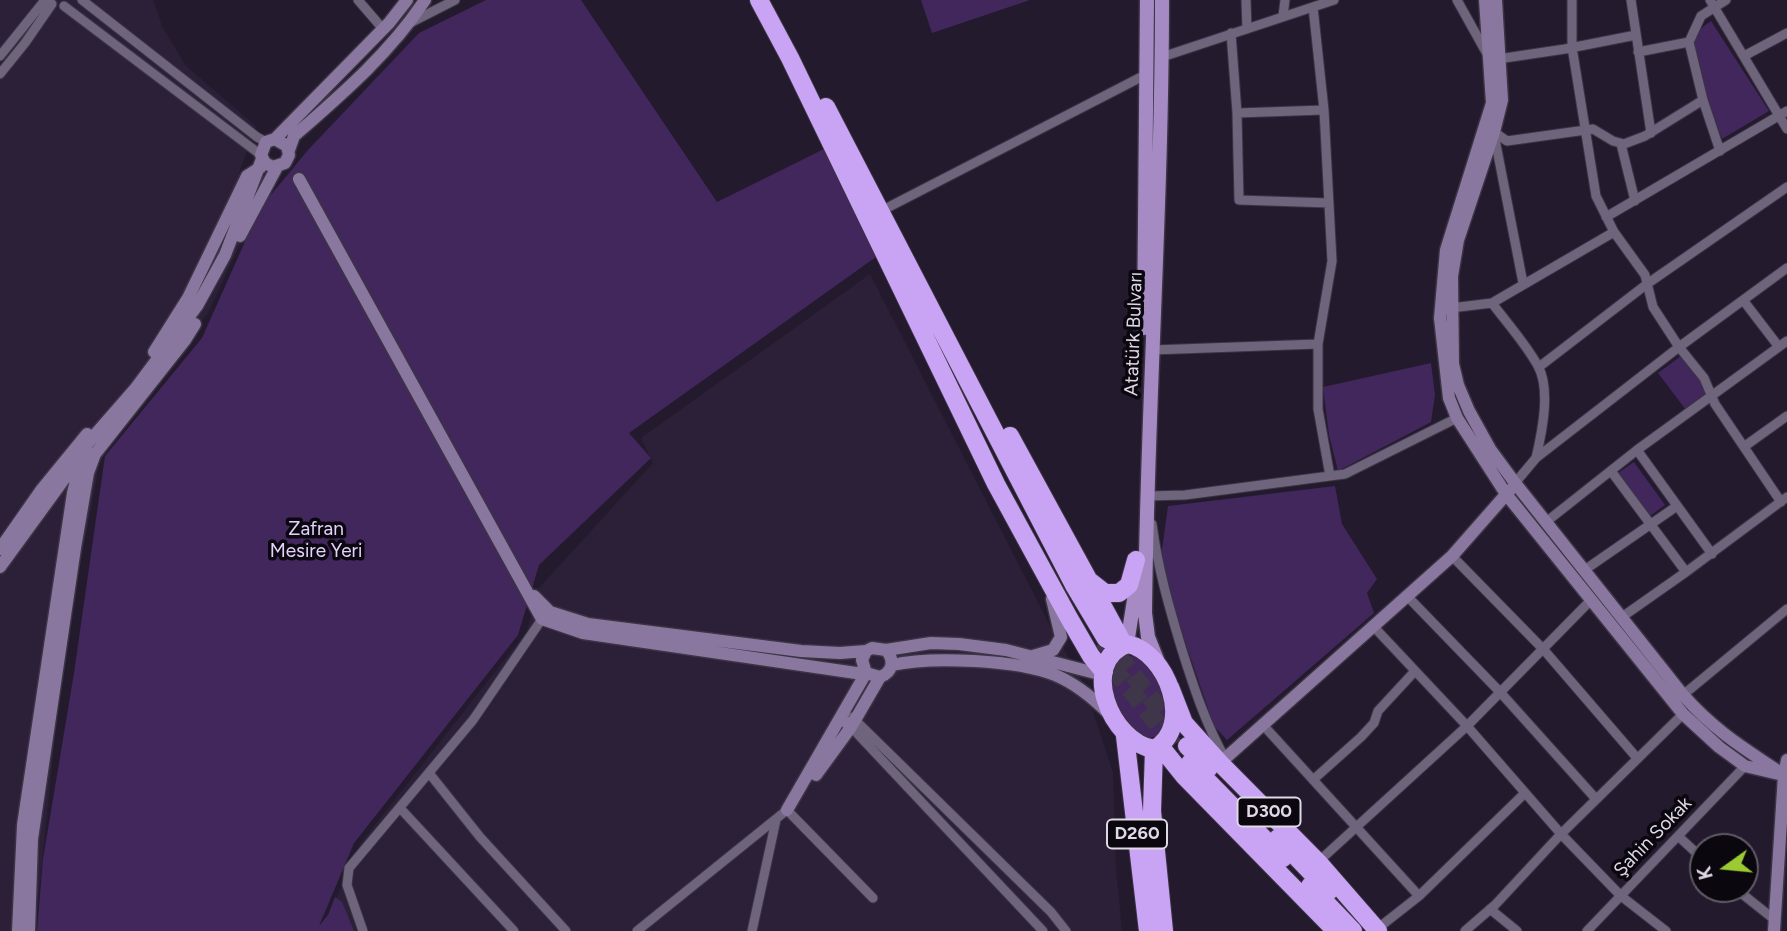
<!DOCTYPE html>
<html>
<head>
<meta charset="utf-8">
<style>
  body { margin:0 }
  #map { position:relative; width:1787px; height:931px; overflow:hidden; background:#231a2d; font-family:Figtree,sans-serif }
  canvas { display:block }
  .north { position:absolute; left:1689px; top:833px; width:70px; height:70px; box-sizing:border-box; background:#0b070f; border:2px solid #605b65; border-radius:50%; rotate:255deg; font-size:19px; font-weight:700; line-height:28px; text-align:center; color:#dfd9e6 }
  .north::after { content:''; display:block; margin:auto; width:24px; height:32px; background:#9cca32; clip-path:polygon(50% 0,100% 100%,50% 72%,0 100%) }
</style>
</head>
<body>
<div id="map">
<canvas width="1787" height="931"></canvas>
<div class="north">K</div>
</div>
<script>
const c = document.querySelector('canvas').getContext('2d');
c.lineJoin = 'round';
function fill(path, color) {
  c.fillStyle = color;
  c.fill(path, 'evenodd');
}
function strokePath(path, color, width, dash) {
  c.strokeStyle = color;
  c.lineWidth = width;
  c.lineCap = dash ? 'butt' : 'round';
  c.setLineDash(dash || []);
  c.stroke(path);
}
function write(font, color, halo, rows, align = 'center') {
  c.font = font + ' Figtree,sans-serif';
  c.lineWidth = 7;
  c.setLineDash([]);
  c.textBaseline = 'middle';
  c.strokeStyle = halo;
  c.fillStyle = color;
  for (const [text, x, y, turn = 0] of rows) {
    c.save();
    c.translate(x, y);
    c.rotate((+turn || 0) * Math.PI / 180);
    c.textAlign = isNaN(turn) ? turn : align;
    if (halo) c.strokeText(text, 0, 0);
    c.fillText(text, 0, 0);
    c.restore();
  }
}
fill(new Path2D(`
  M 0,0 L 153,0 L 163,28 L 186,66 L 256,126 L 239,173 L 275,183 L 244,236 L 208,313 L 100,461 L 64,650 L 35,931 L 0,931 Z
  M 870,274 L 1048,622 L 1084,684 L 1113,773 L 1116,870 L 1122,931 L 322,931 L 360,844 L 527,631 L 538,589 L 653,463 L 641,438 Z`), '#2c2039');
fill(new Path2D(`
  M 486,0 L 581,0 L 717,202 L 824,149 L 876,257 L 629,433 L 651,458 L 539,565 L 518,635 L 354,843 L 319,926 L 328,915 L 335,897 L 342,902 L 354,931 L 37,931 L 43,859 L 74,673 L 105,456 L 202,338 L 260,208 L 308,150 L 419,33 Z
  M 921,0 L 1030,0 L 932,33 Z
  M 1711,21 L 1769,111 L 1722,139 C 1714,116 1697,80 1693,57 C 1690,41 1699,28 1711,21 Z
  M 1681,356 L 1708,392 L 1686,410 L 1658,373 Z
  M 1431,363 L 1435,395 L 1431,422 L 1338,471 L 1329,435 L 1323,387 Z
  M 1634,462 L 1665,505 L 1650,516 L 1618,473 Z
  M 1335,486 L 1342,524 L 1377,579 L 1367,593 L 1374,613 L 1227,740 L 1214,726 L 1181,630 L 1161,557 L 1168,506 Z
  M 1131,656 C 1155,660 1177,708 1164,729 C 1159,738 1148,738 1139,739 L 1114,711 L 1111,671 L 1116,662 Z`), '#42275c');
strokePath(new Path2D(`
  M 1096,646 L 1180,753
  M 1117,654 L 1175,729`), '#3f3749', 18, [18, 9]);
const street = new Path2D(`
  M 82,0 L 257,137 L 266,142
  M 358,0 L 383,29
  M 1246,0 L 1247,29
  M 1457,0 L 1486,52
  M 1572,0 L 1572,47 L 1596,196 L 1614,232 L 1645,275 L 1653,307 L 1679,347 L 1704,378 L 1715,404 L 1781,502
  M 1631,0 L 1651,133
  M 1710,0 L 1787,129
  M 64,6 L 261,155
  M 1313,7 L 1324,110 L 1332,261 L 1318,344 L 1318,409 L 1330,476
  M 1283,16 L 1285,0
  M 410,23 L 455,0
  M 1231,33 L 1237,113 L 1239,200 L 1329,203
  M 1638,52 L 1689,42
  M 0,56 L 45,0
  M 1744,56 L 1787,33
  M 1162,57 L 1334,0
  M 1498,59 L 1565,49 L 1636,35
  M 0,74 L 25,43 L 52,4
  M 1237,113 L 1324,110
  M 1494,132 L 1507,141 L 1593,129 L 1613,141 L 1624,144 L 1645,136 L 1703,100
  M 1494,134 L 1523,283
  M 1621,144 L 1635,201
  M 1720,151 L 1703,100 L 1689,42 L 1701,16 L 1726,0
  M 881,211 L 1147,74
  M 1606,217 L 1787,111
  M 1743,300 L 1779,347
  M 1451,308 L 1492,303
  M 1152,350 L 1318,344
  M 1539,367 L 1647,284 L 1787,187
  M 1745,446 L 1787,416
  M 1637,450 L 1712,554
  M 1536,458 C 1542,432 1551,390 1538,366 C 1526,344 1507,323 1492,303 L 1614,232
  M 1611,471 L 1686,572
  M 1515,483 L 1536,458 L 1679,347 L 1787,268
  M 1149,500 L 1148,496 L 1185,495 L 1345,474 L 1457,418
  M 1546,522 L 1637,450 L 1787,341
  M 1152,524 C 1158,569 1169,607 1182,650 C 1194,688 1206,725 1226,760
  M 1452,556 L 1544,650 L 1637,758
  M 1586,569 L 1677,506
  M 1407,596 L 1500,692 L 1596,799
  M 1622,617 L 1686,572 L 1787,497
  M 1374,627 L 1467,726 L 1561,834 L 1621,896 L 1666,931
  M 1683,695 L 1787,609
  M 852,717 L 1051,912 L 1066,931
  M 1264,726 L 1419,896
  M 851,727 L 1043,931
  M 429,773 L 480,837 L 566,931
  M 1314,779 L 1361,737 L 1374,723 L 1378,711 L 1415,671
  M 400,808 L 514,931
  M 1678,836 L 1703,859
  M 1318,862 L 1467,726 L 1592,599
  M 1736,889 L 1775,920
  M 1490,909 L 1517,931
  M 1377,929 L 1419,896 L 1525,793
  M 363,931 L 347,885 L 349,868 L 473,720 L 542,619
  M 637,931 L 787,810 L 873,898
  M 752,931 L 776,820
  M 1465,931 L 1495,905 L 1561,834 L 1683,714
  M 1587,931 L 1745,766`);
const secondary = new Path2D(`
  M 1485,0 L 1492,103 L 1446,250 L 1440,318 L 1449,398 L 1457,418 L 1506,494 L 1683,714 L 1719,747 L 1745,766 L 1787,776
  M 1496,0 L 1502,100 L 1494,132 L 1458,240 L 1452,276 L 1453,364 L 1458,385 L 1469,411 L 1490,449 L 1515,483 L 1683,695 C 1714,730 1742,747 1781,773
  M 275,139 L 287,146 L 289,155 L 285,163 L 273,167 L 265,163 L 261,155 L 266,142 L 275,139 L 389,23 L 407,0
  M 289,150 L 294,136 C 342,94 390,53 425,0
  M 299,179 L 542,619 L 583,633 L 856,673 L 865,671
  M 240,236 L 277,167
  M 154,352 L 188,298 L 247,176 L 261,167
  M 0,549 L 42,489 L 87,434
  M 0,567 L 78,460
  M 534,596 L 550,612 L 588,624 L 801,651 L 840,653 L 866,651
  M 886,650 C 895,660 893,672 880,677 L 866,673 L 862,660 L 866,651 L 872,648 L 886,650 L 931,643 L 959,644 L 1006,650 L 1103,675
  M 1033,656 L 1053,650 L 1061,637 L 1052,599
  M 892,665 C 931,656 1018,660 1055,675 C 1074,683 1094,699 1108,713
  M 847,723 L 851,727 L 880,677
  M 1220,763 L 1452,556 L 1510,490
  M 816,775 L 851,727
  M 787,810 L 866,673
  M 18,931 L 23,825 L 73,493 L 82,456 L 87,444 L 135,389 L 197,306 L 225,255 L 262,159
  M 29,931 L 32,839 L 75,548 L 88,473 L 95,454 L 185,340 L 195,324
  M 1774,931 L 1784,775 L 1787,760`);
const primary = new Path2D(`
  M 1144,328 L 1147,0
  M 1127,644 L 1134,600 L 1135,575
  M 1158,662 L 1148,637 L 1145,613 C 1147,409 1162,204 1162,0`);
const highway = new Path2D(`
  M 759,0 L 790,58 L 996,484 L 1069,618 L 1091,656 L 1104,672
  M 826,107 L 1075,587 L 1106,639
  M 1010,436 L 1124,645
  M 1091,582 L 1105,593 L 1119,593 L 1129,585 L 1136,560
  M 1127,644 C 1167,651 1195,727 1154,749 C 1110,742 1079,662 1127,644 Z
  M 1170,687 L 1184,723 L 1220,763 L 1318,862 L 1378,931
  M 1125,736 L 1148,931
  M 1160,746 L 1185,777 L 1336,931
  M 1187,746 L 1209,768
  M 1154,749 L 1152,811 L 1164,931
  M 1190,763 L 1283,858
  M 1278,838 L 1329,891
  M 1310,886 L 1353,931`);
strokePath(street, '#3b3443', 11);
strokePath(secondary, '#3b3443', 15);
strokePath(primary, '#3b3443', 17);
strokePath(highway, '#3b3443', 20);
strokePath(street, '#6e647b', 9);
strokePath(secondary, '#8a779f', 12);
strokePath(primary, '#a58ac4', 14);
strokePath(highway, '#caa4f4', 18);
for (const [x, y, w] of [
  [1269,812,63],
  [1137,834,60]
]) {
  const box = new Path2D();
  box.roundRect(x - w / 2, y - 14.5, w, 29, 5);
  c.fillStyle = '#0b070f';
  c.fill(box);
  strokePath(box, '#dfd9e6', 2);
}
write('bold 18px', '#dfd9e6', null, [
  ["D300",1269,812],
  ["D260",1137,834]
]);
write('19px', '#dfd9e6', '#0b070f', [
  ["Atatürk Bulvarı",1134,334,-88],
  ["Şahin Sokak",1653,837,-46]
]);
write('19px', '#e5d1fd', '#0b070f', [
  ["Zafran",316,529],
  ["Mesire Yeri",316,551]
]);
</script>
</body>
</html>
